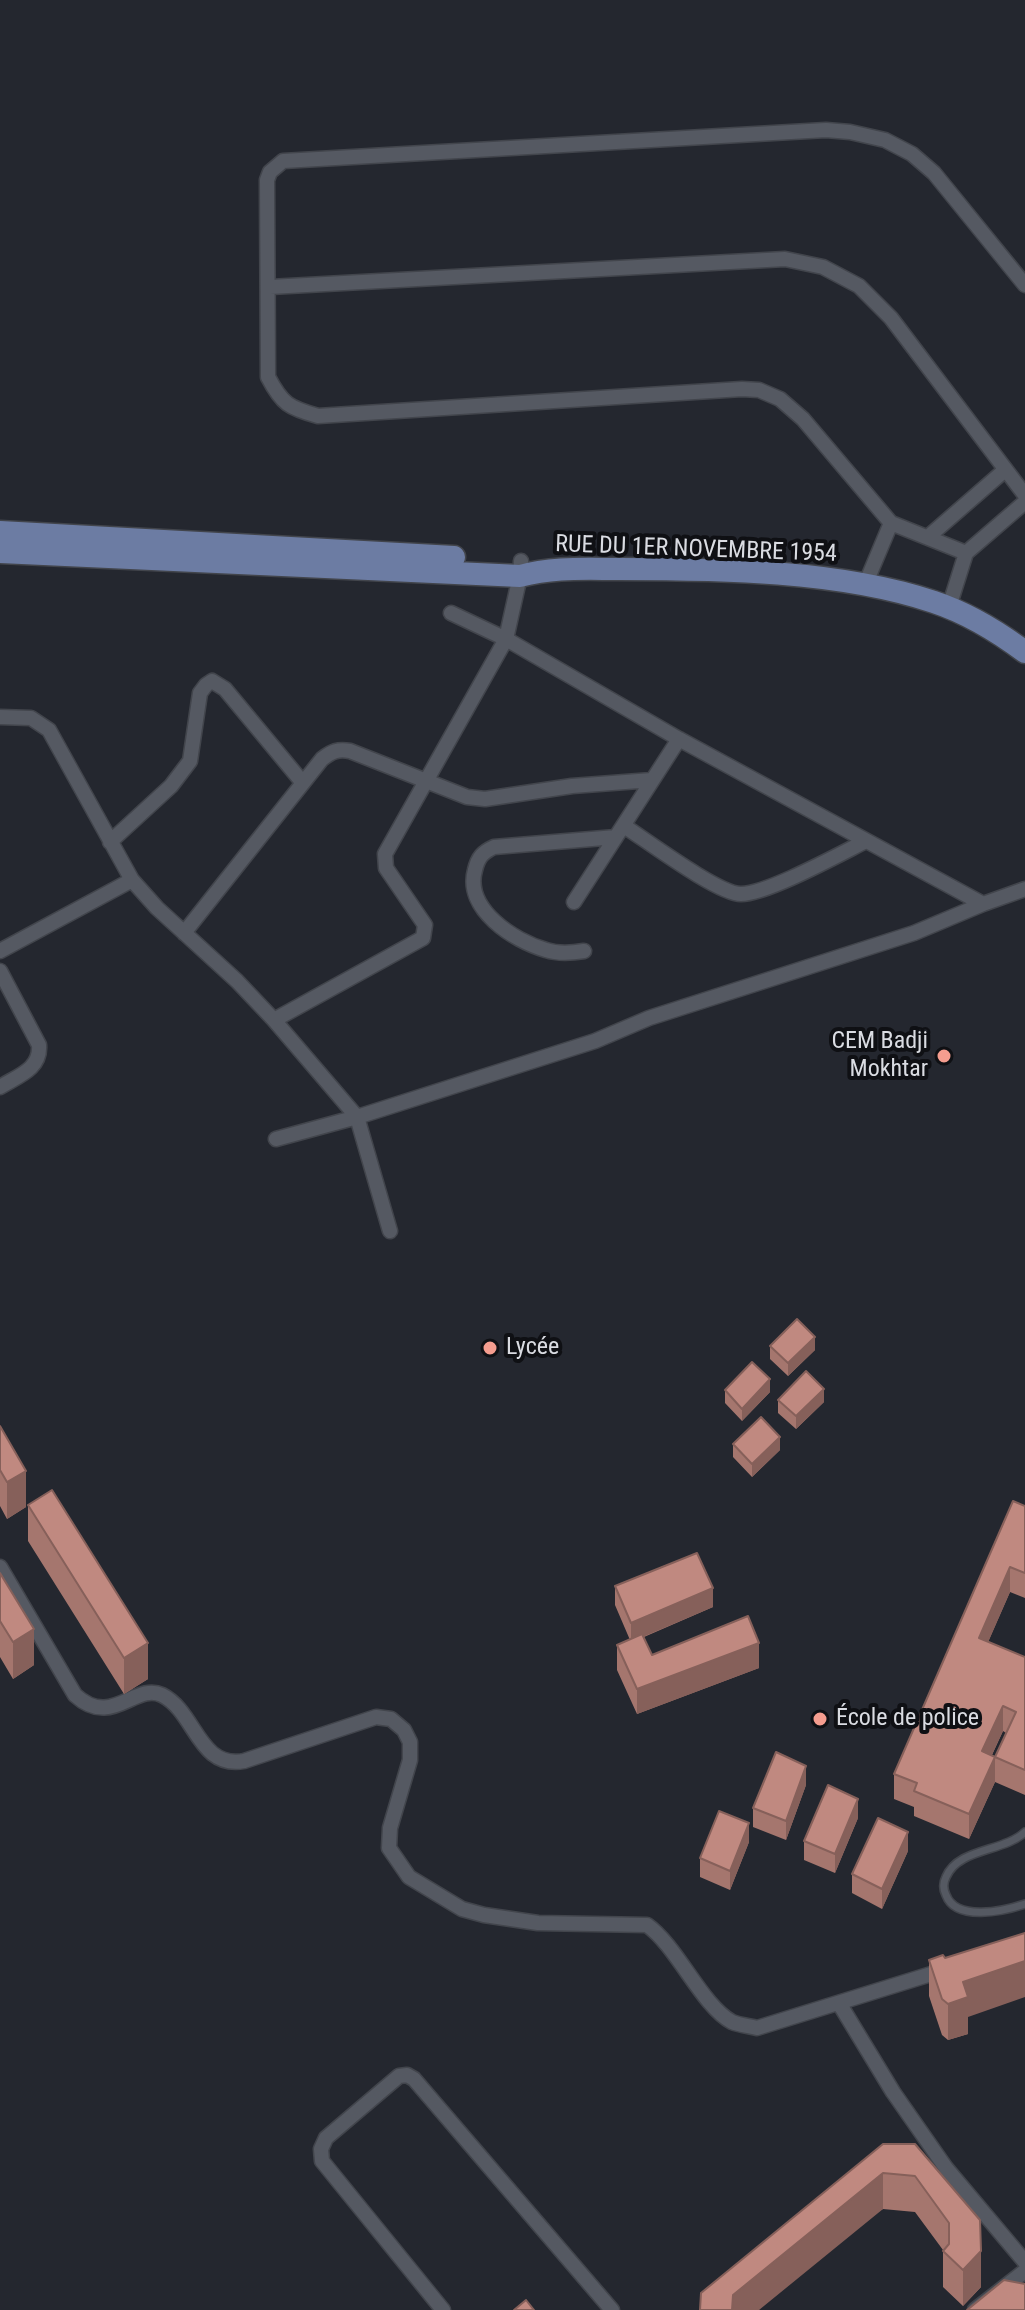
<!DOCTYPE html>
<html>
<head>
<meta charset="utf-8">
<style>
  body { margin:0 }
  canvas { display:block; background:#24272f }
</style>
</head>
<body>
<canvas width="1025" height="2310"></canvas>
<script>
const c = document.querySelector('canvas').getContext('2d');
c.lineJoin = 'round';
function strokePath(path, color, width, dash) {
  c.strokeStyle = color;
  c.lineWidth = width;
  c.lineCap = dash ? 'butt' : 'round';
  c.setLineDash(dash || []);
  c.stroke(path);
}
function fill(path, color) {
  c.fillStyle = color;
  c.fill(path, 'evenodd');
}
function write(font, color, halo, rows, align = 'center') {
  c.font = font + ' "Roboto Condensed",sans-serif';
  c.lineWidth = 8;
  c.setLineDash([]);
  c.textBaseline = 'middle';
  c.strokeStyle = halo;
  c.fillStyle = color;
  for (const [text, x, y, turn = 0] of rows) {
    c.save();
    c.translate(x, y);
    c.rotate((+turn || 0) * Math.PI / 180);
    c.textAlign = isNaN(turn) ? turn : align;
    if (halo) c.strokeText(text, 0, 0);
    c.fillText(text, 0, 0);
    c.restore();
  }
}
const lane = new Path2D(`
  M 1025,1832 C 1004,1852 958,1848 946,1877 C 943,1883 943,1889 946,1895 C 956,1922 1004,1911 1025,1904`);
const street = new Path2D(`
  M 270,287 L 785,259 L 823,267 L 859,286 L 891,318 L 1025,495
  M 928,537 L 1005,470
  M 966,553 L 891,523 L 803,419 L 780,399 L 759,390 L 742,389 L 318,416 C 289,408 282,404 268,377 L 267,180 L 270,172 L 283,161 L 826,130 L 850,132 L 885,140 L 912,154 L 934,173 L 1025,285
  M 865,585 L 891,523
  M 949,607 L 966,553 L 1025,502
  M 451,613 L 506,639 L 679,739 L 983,904 L 1025,889
  M 0,717 L 31,718 L 49,730 L 132,880 L 157,908 L 237,981 L 274,1020 L 357,1117 L 390,1231
  M 624,826 C 646,840 718,894 741,894 C 767,894 840,854 866,841
  M 110,842 L 171,786 L 190,761 L 200,693 L 206,685 L 212,681 L 225,689 L 303,783
  M 574,902 L 679,739
  M 184,933 L 322,759 C 332,751 338,749 350,751 L 467,797 L 485,799 L 572,786 L 652,780
  M 0,951 L 132,880
  M 584,951 C 572,953 558,954 546,950 C 514,941 464,909 475,870 C 478,857 483,852 494,847 L 616,837
  M 0,971 L 39,1045 C 41,1069 18,1076 0,1087
  M 274,1020 L 423,938 L 425,925 L 386,868 L 385,854 L 506,639 L 520,576 L 521,561
  M 276,1139 L 357,1117 L 595,1041 L 649,1018 L 914,933 L 983,904
  M 0,1567 L 75,1695 C 112,1729 135,1682 162,1695 C 196,1712 198,1769 244,1761 L 376,1717 L 391,1719 L 404,1730 L 410,1742 L 410,1760 L 390,1828 L 389,1848 L 409,1877 L 462,1909 L 484,1915 L 538,1923 L 647,1925 C 677,1946 702,2006 732,2022 C 739,2025 749,2026 757,2028 L 944,1970
  M 839,2003 L 893,2092 L 946,2168 L 1025,2262
  M 443,2310 L 322,2161 L 321,2149 L 326,2138 L 399,2076 L 407,2075 L 414,2079 L 612,2310
  M 975,2310 L 1025,2271`);
const primary = new Path2D(`
  M 0,532 L 454,557
  M 0,552 L 520,576 C 552,567 585,569 618,569 C 718,569 839,570 934,602 C 967,613 997,631 1025,652`);
strokePath(lane, '#42454c', 10);
strokePath(street, '#42454c', 17);
strokePath(primary, '#42454c', 25);
strokePath(lane, '#555962', 7);
strokePath(street, '#555962', 14);
strokePath(primary, '#6c7ca3', 22);
fill(new Path2D(`
  M 770,1346 L 815,1350 L 788,1376 L 770,1359 Z
  M 725,1390 L 770,1392 L 742,1421 L 725,1403 Z
  M 778,1400 L 824,1402 L 796,1429 L 778,1413 Z
  M 0,1426 L 26,1507 L 7,1519 L 0,1506 Z
  M 733,1444 L 780,1450 L 752,1477 L 733,1457 Z
  M 28,1505 L 148,1679 L 124,1694 L 28,1541 Z
  M 1025,1506 L 1025,1598 L 1010,1592 L 988,1642 L 1025,1657 L 1025,1795 L 995,1782 L 969,1839 L 914,1816 L 914,1807 L 894,1799 L 894,1774 ZM 1003,1731 L 1006,1733 L 995,1757 L 992,1755 Z
  M 0,1573 L 34,1665 L 13,1679 L 0,1657 Z
  M 615,1586 L 713,1607 L 644,1637 L 652,1655 L 759,1668 L 637,1714 L 617,1670 L 617,1645 L 630,1640 L 615,1605 Z
  M 806,1785 L 786,1840 L 753,1827 L 753,1808 Z
  M 858,1818 L 835,1873 L 804,1860 L 804,1841 Z
  M 749,1842 L 730,1890 L 700,1877 L 700,1858 Z
  M 908,1851 L 882,1909 L 852,1893 L 852,1874 Z
  M 945,1958 L 968,2017 L 968,2034 L 948,2040 L 942,2035 L 929,1996 L 929,1960 Z
  M 915,2144 L 981,2287 L 963,2306 L 943,2287 L 943,2250 L 915,2212 L 883,2209 L 700,2310 Z`), '#a5766e');
fill(new Path2D(`
  M 815,1337 L 815,1350 L 788,1376 L 788,1363 Z
  M 770,1379 L 770,1392 L 742,1421 L 742,1409 Z
  M 824,1389 L 824,1402 L 796,1429 L 796,1416 Z
  M 780,1437 L 780,1450 L 752,1477 L 752,1464 Z
  M 26,1471 L 26,1507 L 7,1519 L 7,1482 Z
  M 1010,1567 L 1010,1592 L 979,1663 L 979,1638 Z
  M 713,1588 L 713,1607 L 631,1642 L 631,1623 Z
  M 34,1629 L 34,1665 L 13,1679 L 13,1642 Z
  M 148,1643 L 148,1679 L 124,1694 L 124,1658 Z
  M 759,1643 L 759,1668 L 637,1714 L 637,1689 Z
  M 1003,1706 L 1003,1731 L 982,1776 L 982,1751 Z
  M 995,1757 L 995,1782 L 969,1839 L 969,1814 Z
  M 806,1766 L 806,1785 L 786,1840 L 786,1821 Z
  M 858,1799 L 858,1818 L 835,1873 L 835,1854 Z
  M 749,1823 L 749,1842 L 730,1890 L 730,1871 Z
  M 908,1832 L 908,1851 L 882,1909 L 882,1889 Z
  M 1025,1961 L 1025,1997 L 968,2017 L 968,2034 L 948,2040 L 948,2004 L 963,1982 Z
  M 883,2173 L 883,2209 L 759,2310 L 732,2310 L 733,2295 Z
  M 981,2251 L 981,2287 L 963,2306 L 963,2270 Z`), '#86605a');
const building = new Path2D(`
  M 797,1319 L 815,1337 L 788,1363 L 770,1346 Z
  M 752,1362 L 770,1379 L 742,1409 L 725,1390 Z
  M 806,1371 L 824,1389 L 796,1416 L 778,1400 Z
  M 761,1417 L 780,1437 L 752,1464 L 733,1444 Z
  M 0,1426 L 26,1471 L 7,1482 L 0,1470 Z
  M 52,1490 L 148,1643 L 124,1658 L 28,1505 Z
  M 1013,1501 L 1025,1506 L 1025,1573 L 1010,1567 L 979,1638 L 1025,1657 L 1025,1770 L 995,1757 L 969,1814 L 914,1791 L 917,1783 L 894,1774 ZM 1003,1706 L 1016,1712 L 995,1757 L 982,1751 Z
  M 697,1553 L 713,1588 L 631,1623 L 615,1586 Z
  M 0,1573 L 34,1629 L 13,1642 L 0,1621 Z
  M 748,1616 L 759,1643 L 637,1689 L 617,1645 L 642,1634 L 652,1655 Z
  M 776,1752 L 806,1766 L 786,1821 L 753,1808 Z
  M 828,1785 L 858,1799 L 835,1854 L 804,1841 Z
  M 719,1811 L 749,1823 L 730,1871 L 700,1858 Z
  M 878,1818 L 908,1832 L 882,1889 L 852,1874 Z
  M 1025,1933 L 1025,1961 L 963,1982 L 968,1997 L 948,2004 L 942,1999 L 929,1960 L 943,1955 L 945,1958 Z
  M 883,2144 L 915,2144 L 980,2220 L 981,2251 L 963,2270 L 943,2251 L 949,2244 L 949,2223 L 915,2176 L 883,2173 L 733,2295 L 732,2310 L 700,2310 L 701,2293 Z
  M 1004,2280 L 1025,2284 L 1025,2310 L 967,2310 Z
  M 526,2300 L 534,2310 L 514,2310 Z`);
fill(building, '#c08980');
strokePath(building, '#86605a', 2);
for (const [x, y, r, color] of [
  [944,1056,8,"#f59d8f"],
  [490,1348,8,"#f59d8f"],
  [820,1719,8,"#f59d8f"]
]) {
  const dot = new Path2D();
  dot.arc(x, y, r, 0, 2 * Math.PI);
  c.fillStyle = color;
  c.fill(dot);
  strokePath(dot, '#0f1014', 3);
}
write('24px', '#dadce2', '#0f1014', [
  ["RUE DU 1ER NOVEMBRE 1954",696,550,2]
]);
write('24px', '#dadce2', '#0f1014', [
  ["CEM Badji",928,1042,"right"],
  ["Mokhtar",928,1070,"right"],
  ["Lycée",506,1348],
  ["École de police",836,1719]
], 'left');
</script>
</body>
</html>
